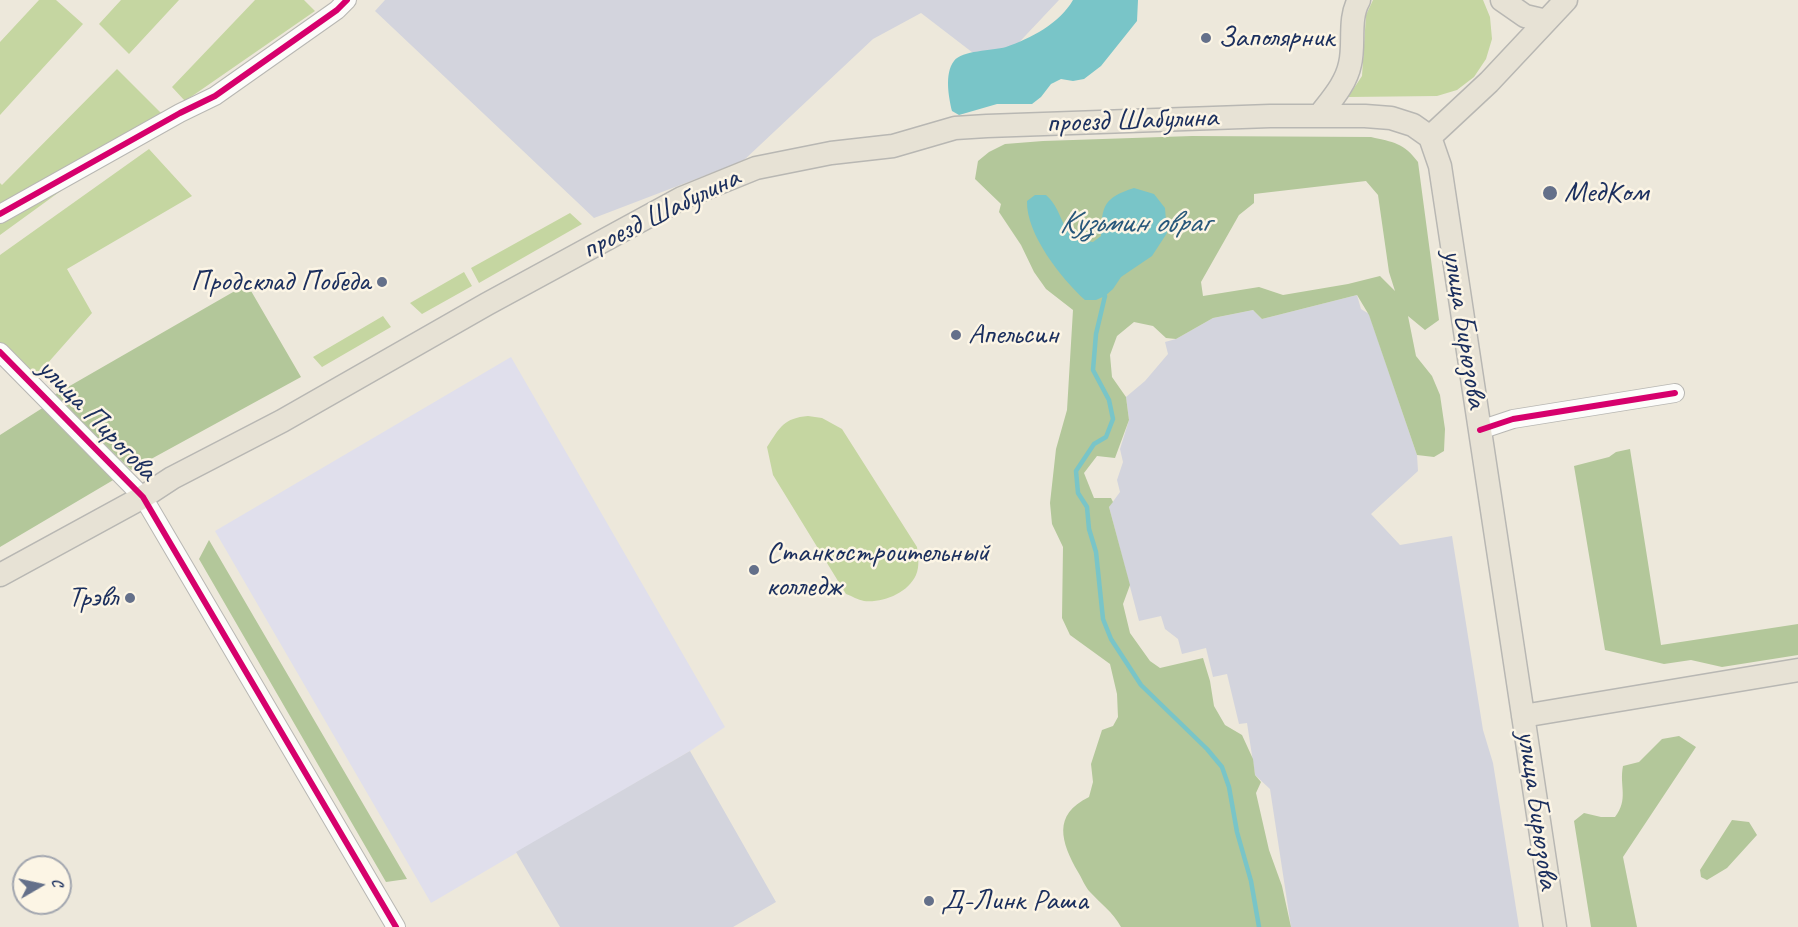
<!DOCTYPE html>
<html>
<head>
<meta charset="utf-8">
<style>
  body { margin:0 }
  #map { position:relative; width:1798px; height:927px; overflow:hidden; background:#ede8db; font-family:Caveat,sans-serif }
  canvas { display:block }
  .north { position:absolute; left:12px; top:855px; width:60px; height:60px; box-sizing:border-box; background:#fcf5e5; border:2px solid #a2a6af; border-radius:50%; rotate:81deg; font-size:16px; font-weight:700; line-height:24px; text-align:center; color:#1b2f5e }
  .north::after { content:''; display:block; margin:auto; width:21px; height:27px; background:#64708a; clip-path:polygon(50% 0,100% 100%,50% 72%,0 100%) }
</style>
</head>
<body>
<div id="map">
<canvas width="1798" height="927"></canvas>
<div class="north">С</div>
</div>
<script>
const c = document.querySelector('canvas').getContext('2d');
c.lineJoin = 'round';
function fill(path, color) {
  c.fillStyle = color;
  c.fill(path, 'evenodd');
}
function strokePath(path, color, width, dash) {
  c.strokeStyle = color;
  c.lineWidth = width;
  c.lineCap = dash ? 'butt' : 'round';
  c.setLineDash(dash || []);
  c.stroke(path);
}
function write(font, color, halo, rows, align = 'center') {
  c.font = font + ' Caveat,sans-serif';
  c.lineWidth = 5;
  c.setLineDash([]);
  c.textBaseline = 'middle';
  c.strokeStyle = halo;
  c.fillStyle = color;
  for (const [text, x, y, turn = 0] of rows) {
    c.save();
    c.translate(x, y);
    c.rotate((+turn || 0) * Math.PI / 180);
    c.textAlign = isNaN(turn) ? turn : align;
    if (halo) c.strokeText(text, 0, 0);
    c.fillText(text, 0, 0);
    c.restore();
  }
}
fill(new Path2D(`
  M 511,357 L 725,727 L 690,751 L 431,903 L 215,531 Z`), '#e0dfec');
fill(new Path2D(`
  M 385,0 L 1059,0 L 994,69 L 921,13 L 873,39 L 743,161 L 594,218 L 375,11 Z
  M 1357,295 L 1361,309 L 1369,314 L 1417,455 L 1418,471 L 1371,514 L 1400,545 L 1452,536 L 1483,730 L 1493,763 L 1519,927 L 1291,927 L 1270,789 L 1255,775 L 1247,723 L 1239,724 L 1227,674 L 1213,677 L 1206,648 L 1182,654 L 1178,639 L 1165,629 L 1161,616 L 1139,621 L 1109,507 L 1120,492 L 1117,480 L 1123,462 L 1120,449 L 1129,420 L 1126,397 L 1145,381 L 1168,354 L 1165,342 L 1176,339 L 1213,318 L 1253,310 L 1262,319 Z
  M 690,751 L 776,902 L 733,927 L 560,927 L 516,852 Z`), '#d3d4dd');
fill(new Path2D(`
  M 39,0 L 56,0 L 83,24 L 0,115 L 0,42 Z
  M 121,0 L 179,0 L 129,54 L 99,24 Z
  M 255,0 L 304,0 L 315,11 L 185,101 L 172,87 Z
  M 1373,0 L 1483,0 L 1490,17 L 1492,39 L 1486,59 L 1474,77 L 1457,90 L 1437,96 L 1348,97 L 1362,76 L 1366,15 Z
  M 117,69 L 164,116 L 0,235 L 0,183 L 2,185 Z
  M 149,149 L 192,196 L 67,269 L 92,313 L 31,382 L 0,352 L 0,255 Z
  M 570,213 L 582,224 L 479,283 L 471,268 Z
  M 464,272 L 472,286 L 422,314 L 410,303 Z
  M 383,316 L 391,327 L 322,367 L 313,357 Z
  M 808,416 L 822,418 L 842,429 L 917,547 C 918,556 920,566 916,575 C 908,593 883,603 864,601 C 858,600 852,596 846,594 L 773,475 L 767,447 C 780,427 784,418 808,416 Z`), '#c5d6a1');
fill(new Path2D(`
  M 1192,136 L 1371,137 C 1393,142 1404,143 1418,162 L 1439,320 L 1425,330 L 1408,316 L 1416,356 L 1432,376 L 1440,395 L 1445,429 L 1444,451 L 1434,457 L 1417,455 L 1369,315 L 1357,295 L 1262,319 L 1253,310 L 1213,318 L 1176,339 L 1166,338 L 1153,326 L 1134,322 L 1117,336 L 1110,355 L 1112,377 L 1126,397 L 1129,420 L 1115,458 L 1097,456 L 1084,473 L 1094,498 L 1111,498 L 1113,502 L 1109,507 L 1130,585 L 1123,604 L 1130,633 L 1150,661 L 1160,668 L 1203,658 L 1210,681 L 1214,706 L 1225,725 L 1242,735 L 1253,759 L 1255,775 L 1261,782 L 1256,793 L 1269,850 L 1282,886 L 1291,927 L 1121,927 C 1113,912 1101,904 1090,892 C 1085,887 1082,878 1078,872 C 1061,842 1052,815 1089,797 L 1093,782 L 1091,764 L 1102,730 L 1113,726 L 1118,717 L 1117,694 L 1110,664 L 1070,635 L 1062,618 L 1063,547 L 1052,524 L 1050,503 L 1056,449 L 1067,410 L 1073,310 L 1046,289 L 1034,272 L 1021,245 L 999,212 L 1001,204 L 975,179 L 978,161 L 989,152 L 1005,144 L 1043,141 ZM 1366,181 L 1378,195 L 1389,272 L 1395,291 L 1380,276 L 1348,284 L 1283,295 L 1259,287 L 1203,296 L 1201,282 L 1239,215 L 1254,203 L 1254,194 Z
  M 247,284 L 301,377 L 131,470 L 54,395 Z
  M 44,407 L 115,479 L 0,547 L 0,435 Z
  M 1630,449 L 1661,645 L 1798,624 L 1798,655 L 1722,667 L 1691,660 L 1664,664 L 1605,650 L 1574,466 L 1609,457 L 1616,452 Z
  M 209,540 L 407,879 L 386,882 L 199,559 Z
  M 1679,736 L 1696,747 L 1623,857 L 1637,927 L 1591,927 L 1574,821 L 1584,813 L 1601,817 L 1615,817 C 1629,799 1619,786 1623,766 L 1639,762 L 1662,739 Z
  M 1732,820 L 1749,822 L 1757,835 L 1727,868 L 1707,880 L 1701,877 L 1700,870 Z`), '#b3c79a');
fill(new Path2D(`
  M 1073,0 L 1138,0 L 1137,21 L 1101,66 L 1084,79 L 1073,81 L 1061,79 L 1051,84 L 1041,97 L 1032,104 L 997,104 L 959,115 L 952,111 C 949,98 944,74 954,61 C 962,50 992,51 1006,47 C 1031,38 1059,24 1073,0 Z
  M 1134,188 L 1154,194 L 1165,208 L 1167,233 L 1152,256 L 1121,277 L 1113,289 L 1105,296 L 1096,300 L 1085,300 C 1061,278 1026,234 1027,201 L 1035,195 L 1046,195 C 1067,214 1057,238 1093,242 L 1101,236 C 1102,206 1103,198 1134,188 Z`), '#79c5c8');
strokePath(new Path2D(`
  M 1105,296 L 1096,334 L 1093,370 L 1109,400 L 1113,419 L 1106,437 L 1094,444 L 1076,471 L 1078,493 L 1087,507 L 1089,529 L 1096,552 L 1103,619 L 1111,639 L 1141,685 L 1207,749 L 1222,767 L 1229,787 L 1237,832 L 1251,881 L 1259,927`), '#79c5c8', 4.5);
const minor = new Path2D(`
  M 0,214 L 180,113 L 215,96 L 337,10 L 347,0
  M 0,352 L 143,497 L 396,927
  M 1480,430 L 1513,419 L 1675,393`);
const major = new Path2D(`
  M 1502,0 L 1525,16 L 1546,21
  M 1319,116 C 1331,100 1346,84 1350,64 C 1355,44 1348,19 1359,0
  M 1430,137 L 1440,166 L 1555,927
  M 1430,137 L 1489,82 L 1566,0
  M 0,575 L 143,497 L 172,478 L 282,421 L 487,304 L 682,198 L 756,168 L 831,153 L 893,146 L 955,128 L 987,126 L 1270,116 L 1365,116 L 1391,118 L 1413,125 L 1430,137
  M 1523,716 L 1798,670`);
strokePath(minor, '#b8b7b3', 20);
strokePath(major, '#b8b7b3', 25);
strokePath(minor, '#fcfcfa', 18);
strokePath(major, '#e7e2d5', 22);
strokePath(new Path2D(`
  M 0,214 L 180,113 L 215,96 L 337,10 L 347,0
  M 0,352 L 143,497 L 396,927
  M 1480,430 L 1513,419 L 1675,393`), '#d6006c', 6);
for (const [x, y, r, color] of [
  [1206,38,6,"#64708a"],
  [1550,193,8,"#64708a"],
  [382,282,6,"#64708a"],
  [956,335,6,"#64708a"],
  [754,570,6,"#64708a"],
  [130,598,6,"#64708a"],
  [929,901,6,"#64708a"]
]) {
  const dot = new Path2D();
  dot.arc(x, y, r, 0, 2 * Math.PI);
  c.fillStyle = color;
  c.fill(dot);
  strokePath(dot, '#fcf5e5', 2);
}
write('30px', '#1b2f5e', '#fcf5e5', [
  ["Заполярник",1218,38],
  ["МедКом",1564,193],
  ["Продсклад Победа",370,282,"right"],
  ["Апельсин",968,335],
  ["Станкостроительный",766,553],
  ["колледж",766,587],
  ["Трэвл",118,598,"right"],
  ["Д-Линк Раша",941,901]
], 'left');
write('30px', '#1b2f5e', '#fcf5e5', [
  ["проезд Шабулина",1132,121,-2],
  ["проезд Шабулина",661,214,-26],
  ["улица Бирюзова",1464,329,81],
  ["улица Пирогова",97,420,46],
  ["улица Бирюзова",1537,810,82]
]);
write('italic 32px', '#28587b', '#fcf5e5', [
  ["Кузьмин овраг",1134,224]
]);
</script>
</body>
</html>
